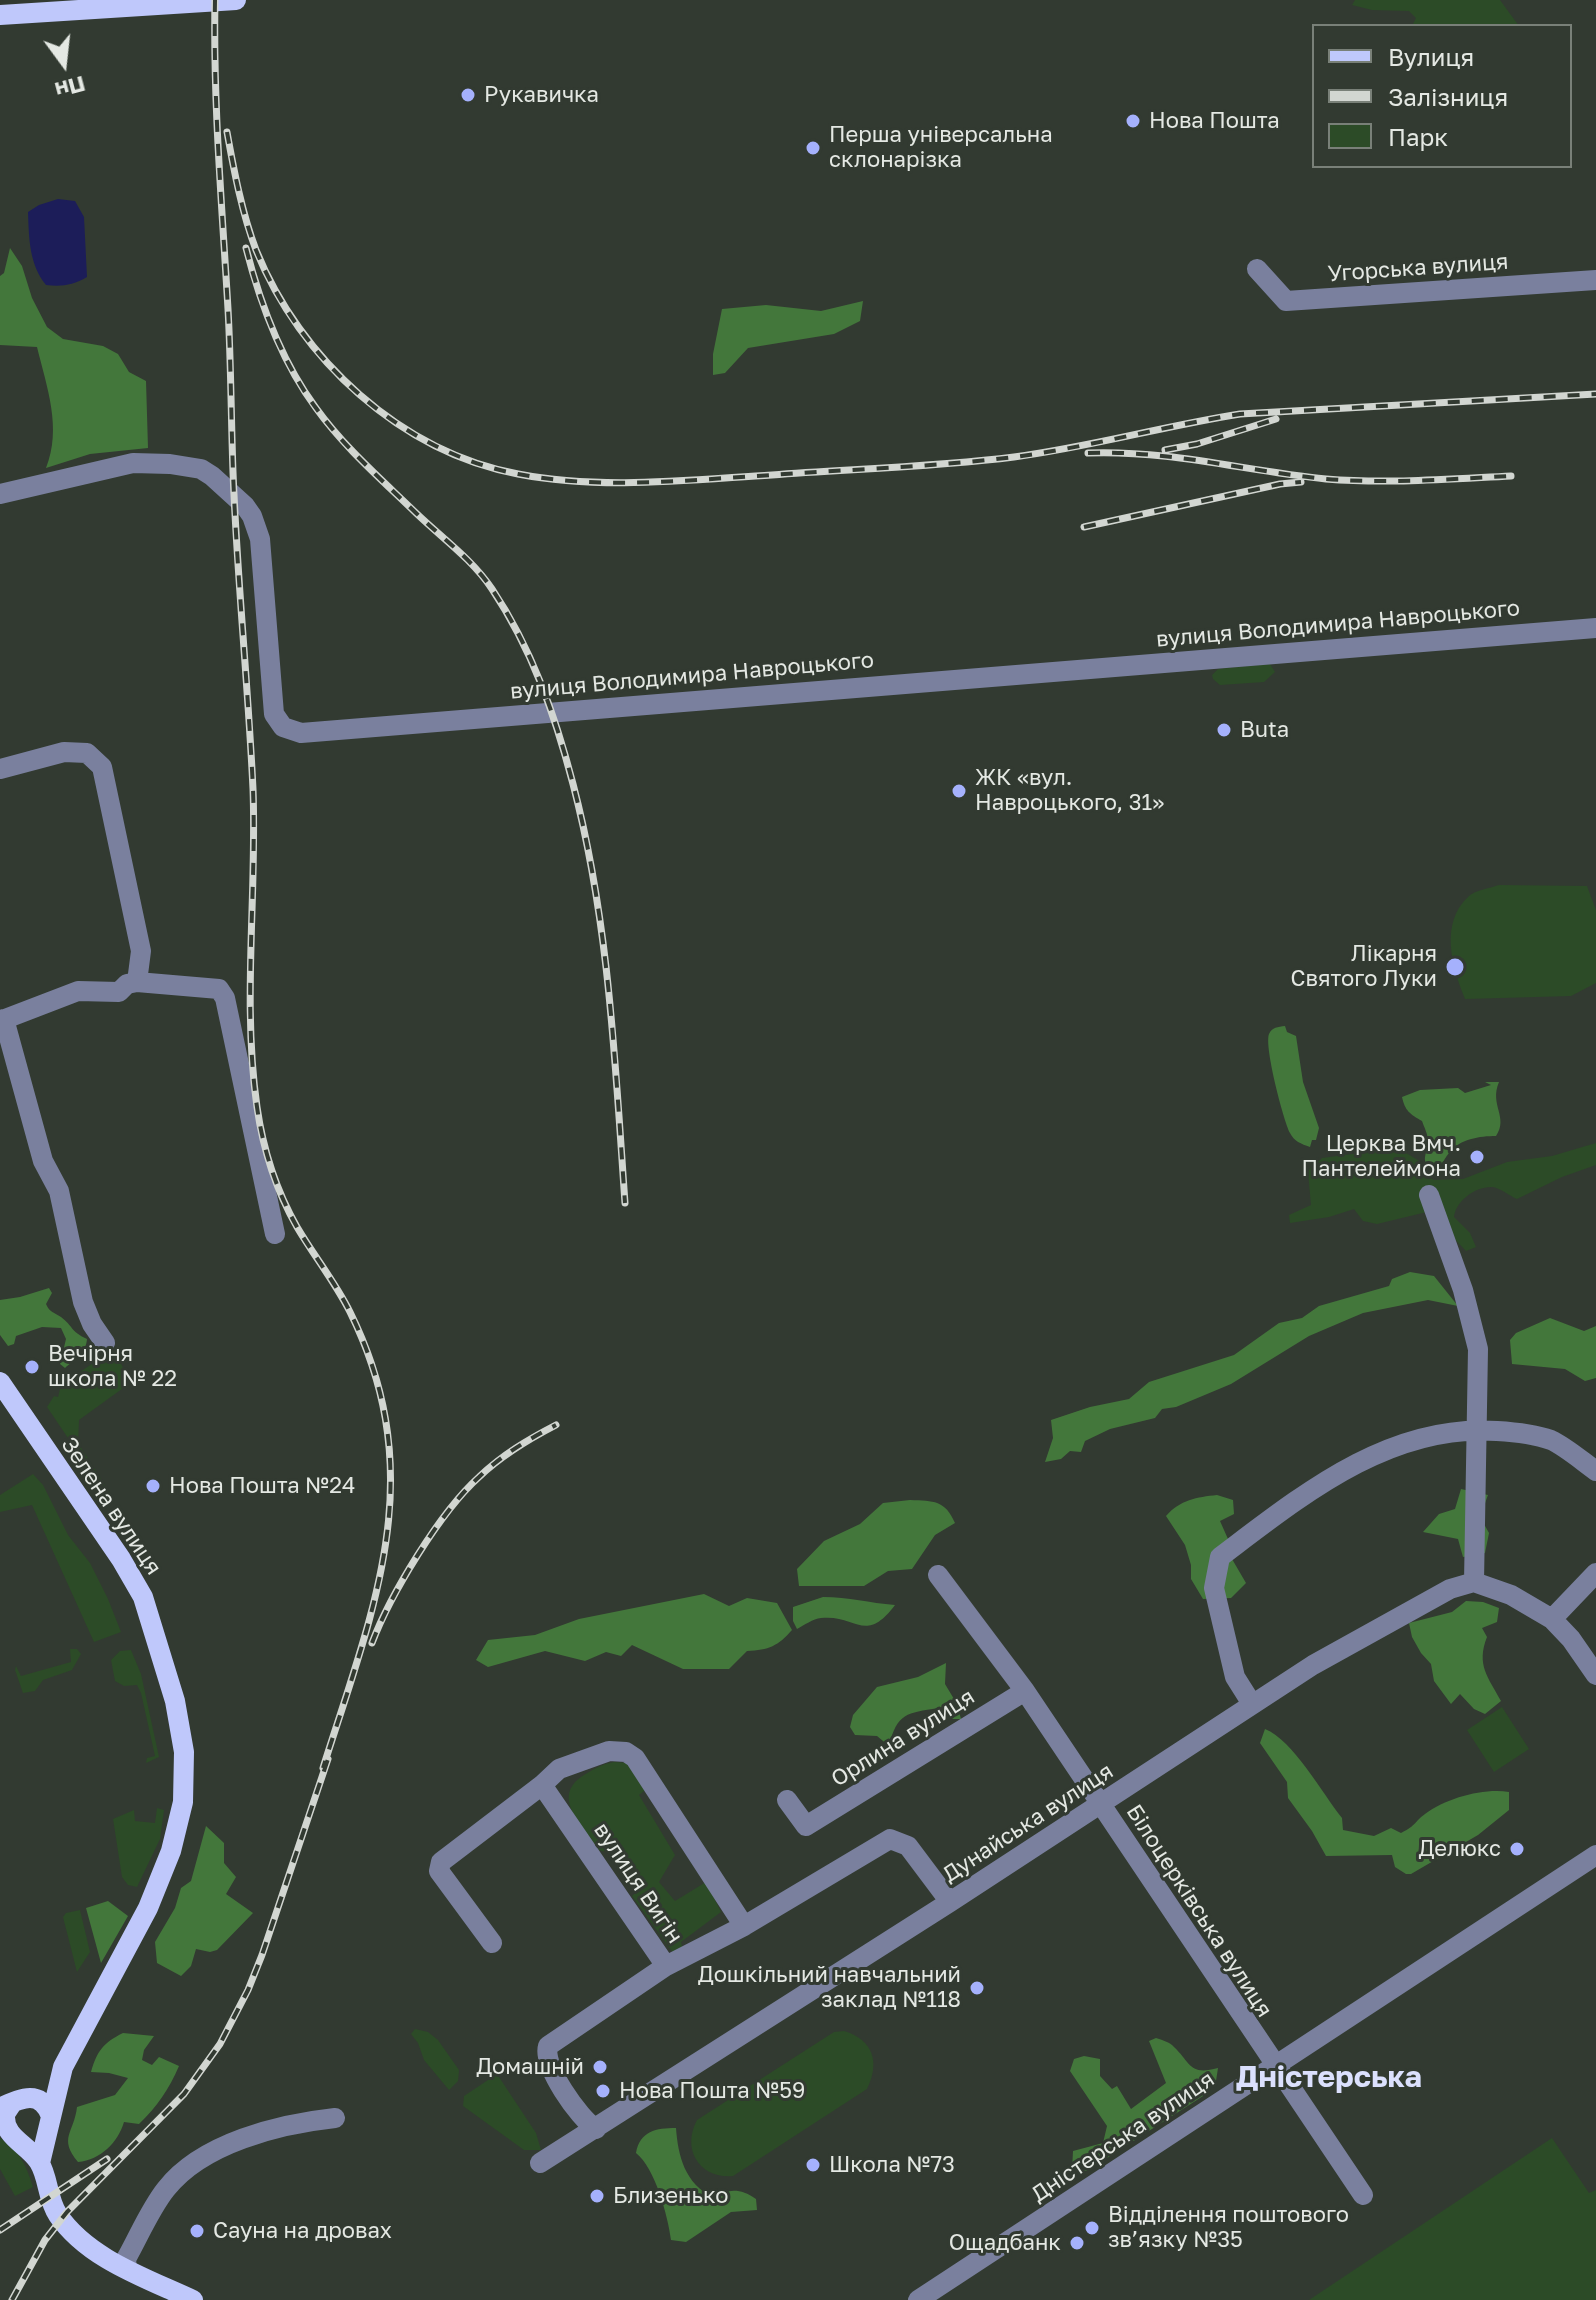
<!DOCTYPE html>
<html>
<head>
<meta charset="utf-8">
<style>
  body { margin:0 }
  #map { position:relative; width:1596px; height:2300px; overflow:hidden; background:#323a31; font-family:"Golos Text",sans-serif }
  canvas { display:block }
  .legend { position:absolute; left:1312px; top:24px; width:260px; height:144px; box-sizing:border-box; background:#323a31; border:2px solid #798078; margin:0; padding:10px 14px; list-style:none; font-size:24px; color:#e4e8e3 }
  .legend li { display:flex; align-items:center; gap:16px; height:40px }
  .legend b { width:40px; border:2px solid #798078 }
  .north { position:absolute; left:24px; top:24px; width:80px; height:80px; -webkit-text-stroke:6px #323a31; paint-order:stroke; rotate:165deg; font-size:22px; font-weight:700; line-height:32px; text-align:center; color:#e4e8e3 }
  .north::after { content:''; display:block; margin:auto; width:28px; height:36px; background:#e4e8e3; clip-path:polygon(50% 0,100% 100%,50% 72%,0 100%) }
</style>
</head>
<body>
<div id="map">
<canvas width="1596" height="2300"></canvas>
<ul class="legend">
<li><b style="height:10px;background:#bfc8fb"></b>Вулиця</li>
<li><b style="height:10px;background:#d2d6d1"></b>Залізниця</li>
<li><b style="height:22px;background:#2c4b27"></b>Парк</li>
</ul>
<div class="north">Пн</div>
</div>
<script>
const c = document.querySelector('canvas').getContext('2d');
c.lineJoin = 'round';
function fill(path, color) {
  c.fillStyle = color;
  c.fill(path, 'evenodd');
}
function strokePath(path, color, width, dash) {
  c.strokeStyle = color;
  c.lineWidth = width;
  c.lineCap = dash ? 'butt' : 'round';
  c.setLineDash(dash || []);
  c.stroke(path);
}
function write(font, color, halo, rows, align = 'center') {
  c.font = font + ' "Golos Text",sans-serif';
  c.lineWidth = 6;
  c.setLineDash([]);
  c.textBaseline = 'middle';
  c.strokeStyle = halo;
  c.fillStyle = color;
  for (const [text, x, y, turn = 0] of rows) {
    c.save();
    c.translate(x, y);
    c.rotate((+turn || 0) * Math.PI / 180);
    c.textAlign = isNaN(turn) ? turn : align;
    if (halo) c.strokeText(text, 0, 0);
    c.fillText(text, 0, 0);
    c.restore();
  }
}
fill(new Path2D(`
  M 1355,0 L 1500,0 L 1519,26 L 1412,26 L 1416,18 L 1409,11 L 1372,10 L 1352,5 Z
  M 1270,664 L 1275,672 L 1264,682 L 1220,685 L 1213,679 L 1212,675 L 1218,669 Z
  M 1499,885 L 1587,886 L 1596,910 L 1596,983 L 1571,996 L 1465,999 C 1452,967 1439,923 1469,896 C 1475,890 1491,888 1499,885 Z
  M 1596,1143 L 1596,1165 L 1562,1177 L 1517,1199 C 1510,1196 1500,1188 1493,1187 C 1475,1186 1456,1201 1454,1217 L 1470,1233 L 1476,1247 L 1466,1251 L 1443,1227 L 1435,1210 L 1377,1224 L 1363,1221 L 1354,1209 L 1329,1217 L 1290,1223 L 1289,1215 L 1311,1205 L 1308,1172 L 1316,1159 L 1319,1161 L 1322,1158 L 1398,1148 L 1421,1162 L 1427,1176 L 1434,1180 L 1463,1179 L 1507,1162 L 1552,1156 Z
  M 102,1357 L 119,1360 L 129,1379 L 126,1386 L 79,1420 L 78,1443 L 112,1496 L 110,1500 L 47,1407 L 54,1396 L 58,1397 L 61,1385 Z
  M 33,1474 L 43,1485 L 68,1535 L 90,1563 L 108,1599 L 121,1632 L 94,1642 L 32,1505 L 0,1512 L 0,1495 Z
  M 70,1649 L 77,1649 L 81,1654 L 72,1670 L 43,1680 L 35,1691 L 23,1693 L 15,1670 L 16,1666 L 21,1676 L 71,1662 Z
  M 131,1650 L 141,1674 L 159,1757 L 146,1763 L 147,1758 L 155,1756 L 141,1693 L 137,1685 L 124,1686 L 115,1681 L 111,1660 L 120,1651 Z
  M 1502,1707 L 1529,1749 L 1494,1772 L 1467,1730 Z
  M 614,1762 L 627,1763 L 645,1790 L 639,1795 L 675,1855 L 659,1882 L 675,1901 L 706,1882 L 721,1912 L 681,1942 L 683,1950 L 674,1954 L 632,1896 L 644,1884 L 619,1846 L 609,1853 L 599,1850 C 583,1825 549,1797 584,1775 C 594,1769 602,1764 614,1762 Z
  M 157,1808 L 164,1810 L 160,1839 L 137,1887 L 128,1885 L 122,1877 L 113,1819 L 134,1810 L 135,1821 L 155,1823 Z
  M 80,1910 L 90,1952 L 77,1972 L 63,1917 L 66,1913 Z
  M 415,2029 L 428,2032 L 438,2040 L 459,2070 L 458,2081 L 449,2090 L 424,2060 L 418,2043 L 411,2034 Z
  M 844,2031 C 874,2040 880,2063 867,2089 L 733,2176 C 700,2179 681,2150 697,2120 L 834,2032 Z
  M 497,2074 L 536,2133 L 541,2150 L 524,2150 L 463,2106 L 464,2096 Z
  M 0,2138 C 19,2149 27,2167 33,2187 L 15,2196 L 0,2169 Z
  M 1552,2138 L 1589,2193 L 1596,2190 L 1596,2300 L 1309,2300 Z`), '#2c4b27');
fill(new Path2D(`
  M 10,248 L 22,266 L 32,298 L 47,327 L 63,339 L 103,346 L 118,354 L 129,372 L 146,381 L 148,448 L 90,454 L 46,468 C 62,428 47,388 37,347 L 0,345 L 0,276 L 4,273 Z
  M 863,301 L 860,321 L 834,334 L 748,348 L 725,373 L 713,375 L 713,354 L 722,309 L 766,305 L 821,311 Z
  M 1285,1026 L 1287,1032 L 1296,1036 L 1303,1082 L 1319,1128 L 1316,1140 L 1312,1140 L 1310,1147 C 1301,1144 1294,1141 1290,1133 C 1283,1119 1264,1046 1269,1034 C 1272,1027 1278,1027 1285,1026 Z
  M 1485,1082 L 1499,1082 C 1489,1105 1509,1117 1496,1136 C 1480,1136 1459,1139 1449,1153 C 1442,1161 1443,1167 1432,1171 C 1419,1160 1428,1154 1428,1141 C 1428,1134 1424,1127 1422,1121 C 1410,1114 1405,1111 1402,1097 L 1420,1090 L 1458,1088 L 1465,1093 L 1491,1085 Z
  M 1410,1272 L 1434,1276 L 1458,1306 L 1428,1300 L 1363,1313 L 1309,1336 L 1231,1384 L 1176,1407 L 1162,1409 L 1155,1418 L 1110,1429 L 1085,1441 L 1081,1452 L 1070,1451 L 1061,1459 L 1045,1462 L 1053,1438 L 1051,1420 L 1090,1407 L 1129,1399 L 1149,1382 L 1234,1355 L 1279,1323 L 1302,1318 L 1319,1306 L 1389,1286 L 1392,1279 Z
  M 49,1288 L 52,1293 L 46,1304 C 50,1313 54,1312 61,1317 C 73,1326 70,1331 87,1339 C 86,1353 75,1359 65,1368 L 60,1364 L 66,1339 L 61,1328 L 42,1327 L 16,1336 L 14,1344 L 8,1346 L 0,1335 L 0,1300 L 20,1297 Z
  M 1550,1318 L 1584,1331 L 1596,1326 L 1596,1378 L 1585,1381 L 1565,1369 L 1512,1364 L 1510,1340 L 1516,1333 Z
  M 1461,1489 L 1488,1495 L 1480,1517 L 1489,1533 L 1485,1553 L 1463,1557 L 1458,1539 L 1423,1532 L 1439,1514 L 1455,1509 Z
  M 1217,1495 L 1233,1500 L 1234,1514 L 1220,1521 L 1228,1539 L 1232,1559 L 1246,1583 L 1231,1598 L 1203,1599 L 1191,1579 L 1191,1565 L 1185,1545 L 1166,1516 C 1180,1500 1197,1497 1217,1495 Z
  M 910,1500 C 934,1501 945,1500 955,1523 L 935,1535 L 912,1569 L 888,1571 L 864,1586 L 799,1586 L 797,1569 L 824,1541 L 860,1524 L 883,1503 Z
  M 704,1594 L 729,1606 L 747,1598 L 777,1603 L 792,1630 C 778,1646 769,1650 747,1651 L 729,1669 L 683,1669 L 632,1645 L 621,1656 L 606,1652 L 585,1661 L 545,1651 L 488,1667 L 476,1660 L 488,1640 L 535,1635 L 579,1619 Z
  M 823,1597 C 849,1597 869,1603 895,1605 C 865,1645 856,1614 821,1618 C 813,1619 804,1625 797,1629 L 793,1621 L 793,1607 Z
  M 1466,1601 L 1483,1602 L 1499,1608 L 1497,1622 L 1482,1628 L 1487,1637 C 1476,1665 1488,1677 1501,1701 L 1485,1714 L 1474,1709 L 1460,1694 L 1451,1704 L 1434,1681 L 1431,1664 L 1421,1653 L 1412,1637 L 1409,1623 L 1452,1612 Z
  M 946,1663 L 945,1684 L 957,1704 L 961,1719 L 947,1719 L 938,1708 C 907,1713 897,1713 889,1746 L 877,1736 L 855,1735 L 850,1727 L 853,1715 L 877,1687 L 918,1677 Z
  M 1265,1729 C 1293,1740 1322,1793 1342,1818 L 1343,1830 L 1374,1836 L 1391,1828 L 1401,1833 C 1417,1825 1414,1822 1425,1814 C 1447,1798 1483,1788 1509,1792 L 1509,1810 L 1478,1835 L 1411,1874 L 1406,1874 L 1395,1867 L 1392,1855 L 1326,1856 L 1312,1831 L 1288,1798 L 1287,1782 L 1260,1743 Z
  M 206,1826 L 224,1843 L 224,1863 L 236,1877 L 226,1894 L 253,1913 L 217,1950 L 210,1952 L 196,1949 L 191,1966 L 181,1976 L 157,1963 L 155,1942 L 175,1908 L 181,1888 L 191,1881 Z
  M 108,1901 L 128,1916 L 101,1963 L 86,1908 Z
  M 123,2033 L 154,2036 L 144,2050 L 142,2060 L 152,2065 L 159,2057 L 179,2066 C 169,2089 157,2107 139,2124 L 124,2122 C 118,2142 101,2160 78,2162 C 58,2138 74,2133 77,2107 L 115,2095 L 128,2078 L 109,2073 L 91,2072 C 97,2051 103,2043 123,2033 Z
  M 1156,2038 C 1162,2040 1170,2042 1174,2047 C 1191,2063 1189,2076 1218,2068 L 1216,2081 L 1203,2096 L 1087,2171 L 1072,2170 L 1073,2151 L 1103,2143 L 1107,2126 L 1070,2071 L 1074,2059 L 1084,2056 L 1100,2059 L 1100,2076 L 1112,2089 L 1117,2086 L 1131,2109 L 1166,2083 L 1149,2041 Z
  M 676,2128 C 678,2156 685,2184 713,2197 C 729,2189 740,2188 756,2199 L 757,2210 L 731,2212 L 686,2242 L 671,2240 C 668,2216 655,2168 636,2153 C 640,2131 656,2128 676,2128 Z`), '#43773b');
fill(new Path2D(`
  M 58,199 L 75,201 L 84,217 L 87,277 C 73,285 62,287 46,285 C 29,264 29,238 28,212 L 39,205 Z`), '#1c1d59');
strokePath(new Path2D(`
  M 1257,269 L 1286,301 L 1596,280
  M 0,494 L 133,463 L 170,464 L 201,469 L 212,476 L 245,506 L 252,516 L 260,539 L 274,714 L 283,727 L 301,733 L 1596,628
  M 0,769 L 64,752 L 87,753 L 102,767 L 141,951 L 137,982
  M 4,1019 L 43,1161 L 59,1191 L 83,1302 L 92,1324 L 105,1343
  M 0,1021 L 78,991 L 119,992 L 127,984 L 137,982 L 219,989 L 225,998 L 275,1234
  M 1429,1195 L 1463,1290 L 1478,1349 L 1474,1582
  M 938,1575 L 1025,1691 L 1363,2195
  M 1552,1619 L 1596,1573
  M 1252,1704 L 1235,1677 L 1214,1588 L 1220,1557 C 1301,1496 1389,1423 1497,1431 C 1514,1432 1534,1434 1551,1440 C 1566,1447 1582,1461 1596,1471
  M 542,1785 L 666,1966
  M 787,1800 L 806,1826 L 1025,1691
  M 492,1943 L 439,1871 L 441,1862 L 542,1785 L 559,1769 L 609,1751 L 626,1752 L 635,1758 L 744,1926
  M 596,2129 C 579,2118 542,2066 548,2046 L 666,1966 L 744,1926 L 890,1839 L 908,1846 L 950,1902
  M 540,2163 L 950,1902 L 1313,1665 L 1450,1589 L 1474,1582 L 1511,1595 L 1552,1619 L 1571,1639 L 1596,1675
  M 127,2269 L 126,2259 C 139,2236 150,2209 166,2189 C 202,2143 279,2124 335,2118
  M 918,2300 L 1596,1855`), '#7a809e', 20);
strokePath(new Path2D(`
  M 0,15 L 236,0
  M 0,1382 L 121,1559 L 143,1597 L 175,1701 L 184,1752 L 183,1802 L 171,1851 L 148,1908 L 63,2067 L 40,2163
  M 13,2102 L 5,2114 C 3,2138 28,2144 39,2162 C 49,2178 47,2199 58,2215 C 88,2259 146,2278 193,2300
  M 4,2106 C 22,2098 40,2090 50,2114`), '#bfc8fb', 20);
const rail = new Path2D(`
  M 215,0 C 213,103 222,206 228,309 C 231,363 231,417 233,472 C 237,578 248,683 253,789 C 257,895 242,1002 257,1107 C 263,1149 276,1190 297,1227 C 314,1256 335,1282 350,1312 C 431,1476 374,1607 323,1768
  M 227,132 C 234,171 242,213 256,250 C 300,359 401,452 518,474 C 601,490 688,480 772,475 C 852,469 934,467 1014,457 C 1090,447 1164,426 1240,414 L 1596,394
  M 246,248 C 260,303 282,362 316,408 C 344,447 381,479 416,513 C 442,538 472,559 492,589 C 532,649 555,715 573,784 C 609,921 615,1062 625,1203
  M 1165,450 L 1197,444 L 1276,419
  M 1088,453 C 1171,450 1245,471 1326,479 C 1388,484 1450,479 1511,476
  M 1084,527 L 1280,484 L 1301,482
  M 372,1643 C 390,1595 440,1512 479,1477 C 502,1455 527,1440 556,1425
  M 0,2230 L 107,2159
  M 12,2300 L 45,2240 L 67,2212 L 184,2094 L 220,2044 L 248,1990 L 262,1955 L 328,1759`);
strokePath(rail, '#d2d6d1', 7);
strokePath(rail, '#323a31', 4, [12]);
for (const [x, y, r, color] of [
  [468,95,8,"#a5b1fc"],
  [1133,121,8,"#a5b1fc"],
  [813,148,8,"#a5b1fc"],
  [1224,730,8,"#a5b1fc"],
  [959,791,8,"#a5b1fc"],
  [1455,967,10,"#a5b1fc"],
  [1477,1157,8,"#a5b1fc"],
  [32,1367,8,"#a5b1fc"],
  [153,1486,8,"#a5b1fc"],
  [1517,1849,8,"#a5b1fc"],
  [977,1988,8,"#a5b1fc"],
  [600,2067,8,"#a5b1fc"],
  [603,2091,8,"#a5b1fc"],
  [813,2165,8,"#a5b1fc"],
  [597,2196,8,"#a5b1fc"],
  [1092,2228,8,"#a5b1fc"],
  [197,2231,8,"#a5b1fc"],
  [1077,2243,8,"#a5b1fc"]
]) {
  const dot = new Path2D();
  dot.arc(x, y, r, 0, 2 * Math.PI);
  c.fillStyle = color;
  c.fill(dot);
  strokePath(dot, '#323a31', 3);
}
write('22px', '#e4e8e3', '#323a31', [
  ["Рукавичка",484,95],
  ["Нова Пошта",1149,121],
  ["Перша універсальна",829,135],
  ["склонарізка",829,160],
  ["Buta",1240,730],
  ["ЖК «вул.",975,778],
  ["Навроцького, 31»",975,803],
  ["Лікарня",1437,954,"right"],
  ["Святого Луки",1437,979,"right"],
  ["Церква Вмч.",1461,1144,"right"],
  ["Пантелеймона",1461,1169,"right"],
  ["Вечірня",48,1354],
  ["школа № 22",48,1379],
  ["Нова Пошта №24",169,1486],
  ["Делюкс",1501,1849,"right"],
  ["Дошкільний навчальний",961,1975,"right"],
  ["заклад №118",961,2000,"right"],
  ["Домашній",584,2067,"right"],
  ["Нова Пошта №59",619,2091],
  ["Школа №73",829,2165],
  ["Близенько",613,2196],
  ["Відділення поштового",1108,2215],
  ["зв’язку №35",1108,2240],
  ["Сауна на дровах",213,2231],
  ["Ощадбанк",1061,2243,"right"]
], 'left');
write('22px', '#e4e8e3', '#323a31', [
  ["Угорська вулиця",1418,268,-4],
  ["вулиця Володимира Навроцького",1338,624,-5],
  ["вулиця Володимира Навроцького",692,676,-5],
  ["Зелена вулиця",111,1506,56],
  ["Орлина вулиця",903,1738,-32],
  ["Дунайська вулиця",1028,1823,-33],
  ["вулиця Вигін",638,1883,56],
  ["Білоцерківська вулиця",1199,1911,57],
  ["Дністерська вулиця",1123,2137,-34]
]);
write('bold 30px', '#dbe0fd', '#323a31', [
  ["Дністерська",1329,2077]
]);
</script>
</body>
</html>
